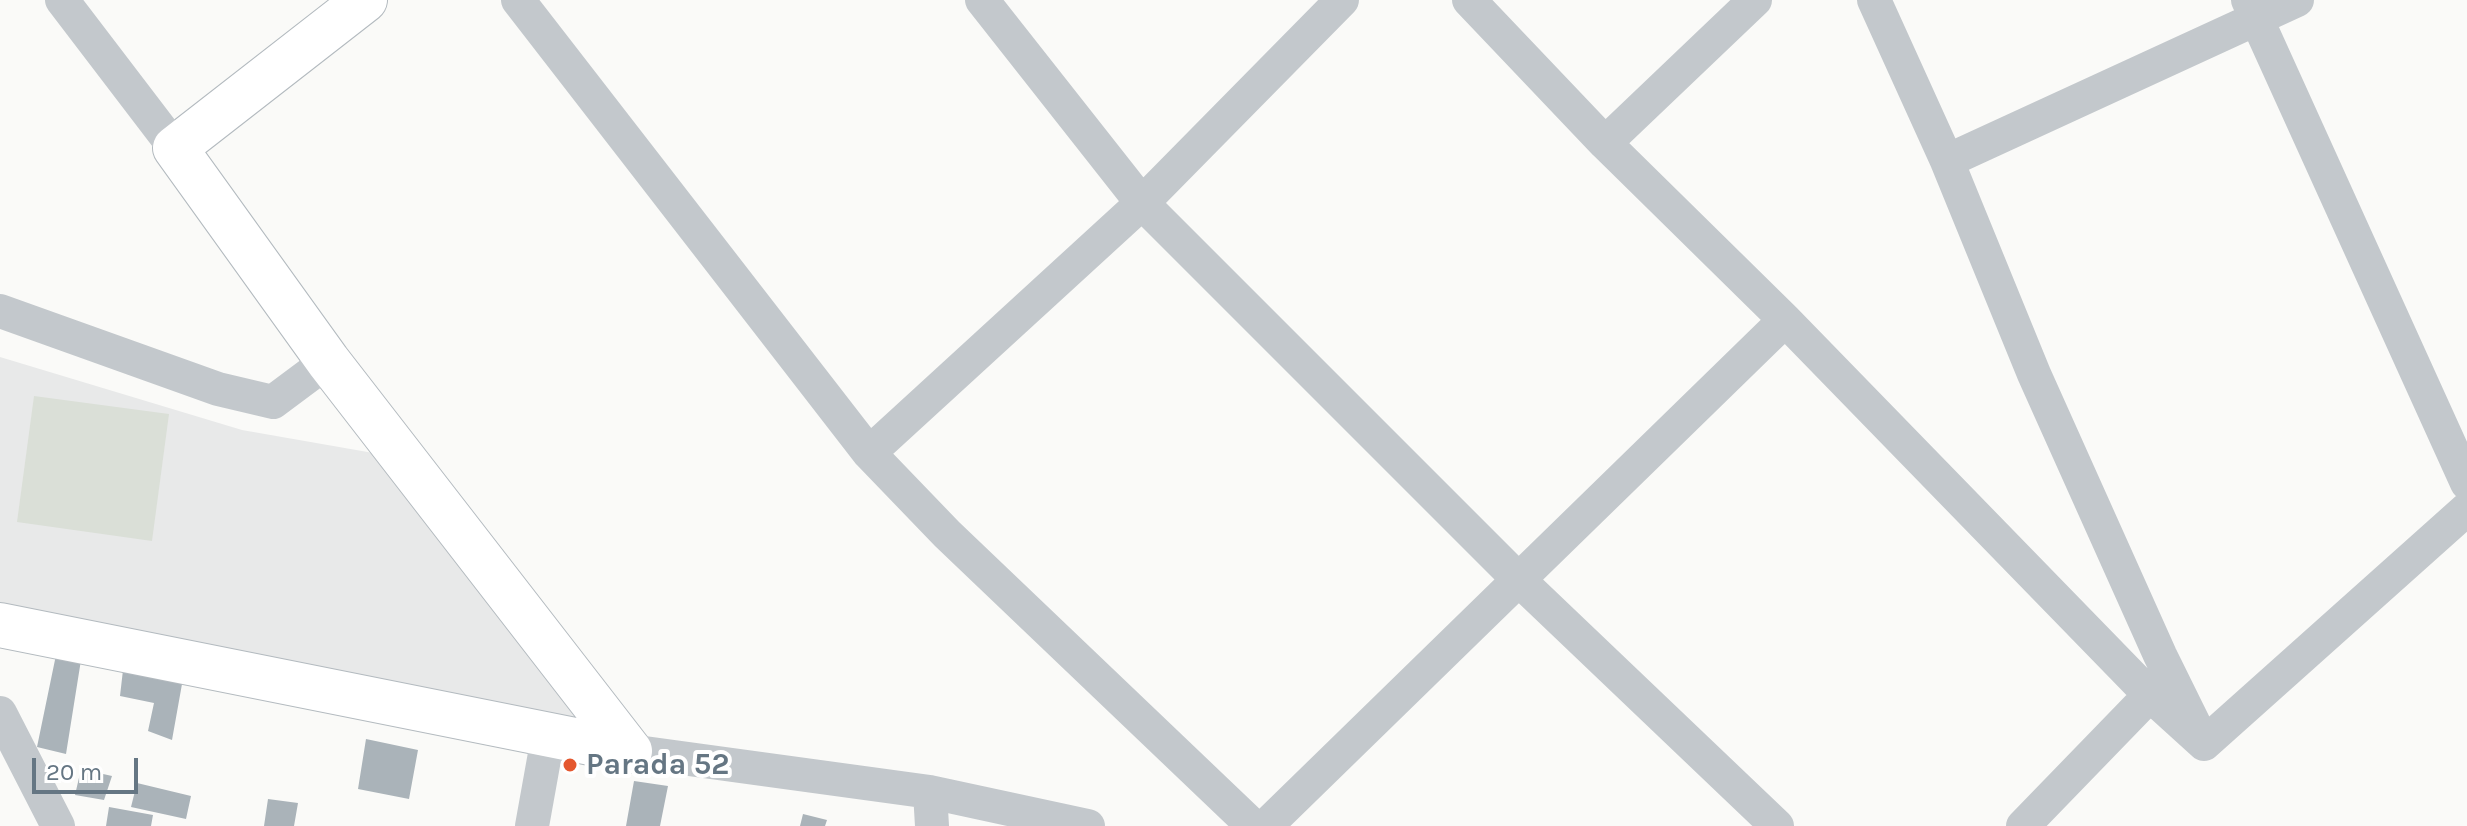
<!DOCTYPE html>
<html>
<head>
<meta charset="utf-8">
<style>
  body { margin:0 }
  #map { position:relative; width:2467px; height:826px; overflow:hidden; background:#fafaf8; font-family:Karla,sans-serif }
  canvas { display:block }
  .scale { position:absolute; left:32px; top:758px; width:106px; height:36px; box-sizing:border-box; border:4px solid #657683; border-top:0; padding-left:10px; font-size:24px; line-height:28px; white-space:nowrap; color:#657683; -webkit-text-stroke:6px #fff; paint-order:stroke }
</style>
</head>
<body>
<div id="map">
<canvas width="2467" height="826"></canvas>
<div class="scale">20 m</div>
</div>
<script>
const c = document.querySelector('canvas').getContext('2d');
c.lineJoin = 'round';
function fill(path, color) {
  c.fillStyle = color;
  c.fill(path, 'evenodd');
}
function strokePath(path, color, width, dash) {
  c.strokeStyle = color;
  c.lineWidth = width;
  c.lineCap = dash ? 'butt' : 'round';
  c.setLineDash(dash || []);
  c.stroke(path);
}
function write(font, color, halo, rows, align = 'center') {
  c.font = font + ' Karla,sans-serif';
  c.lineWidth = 8;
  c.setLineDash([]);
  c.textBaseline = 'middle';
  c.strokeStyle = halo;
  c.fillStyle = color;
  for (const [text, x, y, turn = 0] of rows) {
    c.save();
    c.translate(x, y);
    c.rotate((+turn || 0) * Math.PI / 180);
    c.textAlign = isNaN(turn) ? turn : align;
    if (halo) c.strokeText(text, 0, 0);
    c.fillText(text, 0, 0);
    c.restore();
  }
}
fill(new Path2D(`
  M 0,357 L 242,430 L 379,454 L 580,722 L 0,606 Z`), '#e8e9e9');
fill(new Path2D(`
  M 34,396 L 169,414 L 152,541 L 17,522 Z`), '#dadfd7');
fill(new Path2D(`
  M 56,655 L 81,660 L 66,754 L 37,747 Z
  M 123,670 L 182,684 L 172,740 L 148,731 L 154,703 L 120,696 Z
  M 366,739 L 418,750 L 409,799 L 358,789 Z
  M 81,769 L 112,776 L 104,800 L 75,795 Z
  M 634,781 L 668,786 L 660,826 L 626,826 Z
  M 137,783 L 191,796 L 186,819 L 131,807 Z
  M 268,799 L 298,803 L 294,826 L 264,826 Z
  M 109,807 L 153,815 L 151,826 L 106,826 Z
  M 803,814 L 827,820 L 825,826 L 800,826 Z`), '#aab3b9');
const secondary = new Path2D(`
  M 365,0 L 175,148 L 328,361 L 630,751
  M 0,625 L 630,751`);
strokePath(secondary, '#b3babf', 46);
strokePath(new Path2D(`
  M 62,0 L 175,148
  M 518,0 L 869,453 L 947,534 L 1253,826
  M 982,0 L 1142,203 L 1519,580 L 1777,826
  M 1469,0 L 1605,143 L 1785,320 L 2150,695 L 2204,744
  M 1874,0 L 1947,161 L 2034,374 L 2160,655 L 2195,726
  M 2248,0 L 2467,483
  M 1605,143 L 1755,0
  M 1947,161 L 2297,0
  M 0,311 L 218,389 L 273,402 L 328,361
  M 869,453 L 1142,203 L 1342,0
  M 0,713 L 58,826
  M 2204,744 L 2467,509
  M 630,751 L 930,792 L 1088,826
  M 930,792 L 932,826
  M 532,826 L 548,737
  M 1266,826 L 1785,320
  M 2023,826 L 2150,695`), '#c3c8cc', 34);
strokePath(secondary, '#fff', 44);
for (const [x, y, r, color] of [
  [570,765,8,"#e4572e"]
]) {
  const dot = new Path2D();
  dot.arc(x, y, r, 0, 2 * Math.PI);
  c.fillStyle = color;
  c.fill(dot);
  strokePath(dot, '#fff', 3);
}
write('bold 30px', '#657683', '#fff', [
  ["Parada 52",586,765]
], 'left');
</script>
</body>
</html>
